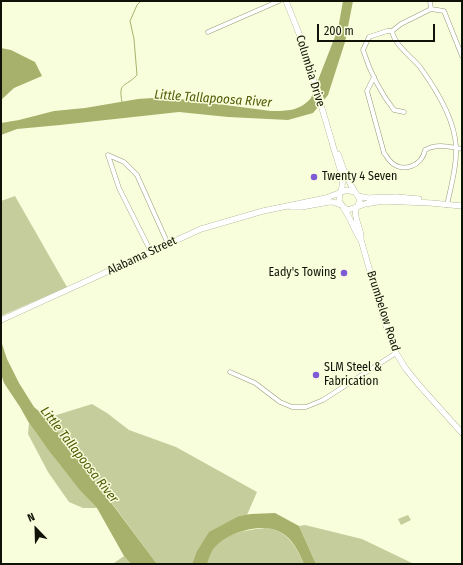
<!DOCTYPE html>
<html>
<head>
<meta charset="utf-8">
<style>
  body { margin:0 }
  #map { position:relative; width:463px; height:565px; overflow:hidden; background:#f8fedb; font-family:"Fira Sans Condensed",sans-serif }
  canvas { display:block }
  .frame { position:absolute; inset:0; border:2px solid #111207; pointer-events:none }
  .north { position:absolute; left:16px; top:509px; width:40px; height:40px; -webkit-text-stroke:3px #f8fedb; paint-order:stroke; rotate:337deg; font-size:11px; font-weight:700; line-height:16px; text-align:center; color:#111207 }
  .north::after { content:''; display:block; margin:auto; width:14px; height:18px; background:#111207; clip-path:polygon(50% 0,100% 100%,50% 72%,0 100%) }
  .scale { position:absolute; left:317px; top:24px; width:118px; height:18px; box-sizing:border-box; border:2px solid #111207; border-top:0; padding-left:5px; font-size:12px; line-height:14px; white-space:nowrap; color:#111207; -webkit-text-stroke:3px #f8fedb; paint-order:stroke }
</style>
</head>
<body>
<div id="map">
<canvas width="463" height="565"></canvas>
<div class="frame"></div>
<div class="north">N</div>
<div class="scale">200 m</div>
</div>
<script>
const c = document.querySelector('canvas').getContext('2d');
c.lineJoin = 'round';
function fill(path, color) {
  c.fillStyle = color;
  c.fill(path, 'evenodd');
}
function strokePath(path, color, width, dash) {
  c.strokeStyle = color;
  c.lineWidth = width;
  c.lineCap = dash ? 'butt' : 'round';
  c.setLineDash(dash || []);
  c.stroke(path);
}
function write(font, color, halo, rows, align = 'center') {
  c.font = font + ' "Fira Sans Condensed",sans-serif';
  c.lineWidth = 3;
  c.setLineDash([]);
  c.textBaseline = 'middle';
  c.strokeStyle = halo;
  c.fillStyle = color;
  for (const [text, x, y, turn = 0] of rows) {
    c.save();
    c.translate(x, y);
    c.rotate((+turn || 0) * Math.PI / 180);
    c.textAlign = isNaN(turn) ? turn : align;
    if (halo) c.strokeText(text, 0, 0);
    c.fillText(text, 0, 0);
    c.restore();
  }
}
fill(new Path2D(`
  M 15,196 L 67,287 L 1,316 L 1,201 Z
  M 92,404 L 107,413 L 129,430 L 176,447 L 257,492 L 247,515 L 239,516 L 196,553 L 192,564 L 157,564 L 106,495 L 47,418 Z
  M 29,423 C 50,453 72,481 97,508 L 83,508 L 69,502 L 48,472 L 28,434 Z
  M 408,515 L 411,520 L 401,525 L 398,519 Z
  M 305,525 L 362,539 L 414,564 L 316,564 L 299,526 Z
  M 265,528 C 286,529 296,546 304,564 L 207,564 C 209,559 210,554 213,549 C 224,533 247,530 265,528 Z
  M 124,556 L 131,564 L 114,564 L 114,563 Z`), '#c6cd9d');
fill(new Path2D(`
  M 343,1 L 353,1 L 345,42 L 328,95 L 313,113 L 288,120 L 228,117 L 179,112 L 60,125 L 17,129 L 1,135 L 1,123 L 19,120 L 54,111 L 85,108 L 138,99 L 153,98 L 180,99 L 271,111 C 287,111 300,111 311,98 L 338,29 Z
  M 1,48 L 11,50 L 35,62 L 42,76 L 14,88 L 1,100 Z
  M 1,341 L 7,359 L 19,383 L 34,407 L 47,418 L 83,465 L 157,564 L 131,564 L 124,556 L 97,508 L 79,489 L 49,451 L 29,423 L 20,407 L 4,383 L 1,374 Z
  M 275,513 L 299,526 L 316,564 L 304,564 C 299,552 292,538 280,532 C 264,522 229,532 217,545 C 211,550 210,557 207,564 L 192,564 L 196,553 L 209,532 L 239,516 L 251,514 Z`), '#a8b16c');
fill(new Path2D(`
  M 317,78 L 325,102 L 318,110 L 312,90 Z`), '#f8fedb');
strokePath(new Path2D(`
  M 122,102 C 118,81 125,88 137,75 L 134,39 L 130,21 L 137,5 L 141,1`), '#a8b16c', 1);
const street = new Path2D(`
  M 430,1 L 431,9
  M 392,31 C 395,46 411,56 420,67 C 436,89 455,120 456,147 C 457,166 451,186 447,205
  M 392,31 L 387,31 L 369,37 L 363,50 C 370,72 380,92 394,110 L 404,112
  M 392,31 L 401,24 L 431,9 L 444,11 L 462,56
  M 208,32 L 279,1
  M 374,77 L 367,91 L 384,153 C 386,155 388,159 390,161 C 402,174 422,166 425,150 C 437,143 450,147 462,149
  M 108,155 L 124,162 L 137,175 L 168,244
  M 108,155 L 119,188 L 151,252
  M 230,372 L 255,383 L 280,402 L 292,407 L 306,407 L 323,400 L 396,353`);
const secondary = new Path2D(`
  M 286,1 L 302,41 L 332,142 C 335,156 346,178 341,191
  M 338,154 L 346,176 L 355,192
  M 340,192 L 339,201 L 344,208 L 348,210 L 365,204 L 383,201 L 431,203 L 462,206
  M 358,196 L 368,198 L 396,197 L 419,199
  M 291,207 L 301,207 L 329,202 L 333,202 L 341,205
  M 356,208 C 353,219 362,228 361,240 L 385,323 L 396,353 L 406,369 L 419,385 L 462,433
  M 344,209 C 351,218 354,231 361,240
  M 1,320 L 201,229 L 263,211 L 326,198 L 347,190 L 355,192 L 358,196 L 360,201 L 357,207`);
strokePath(street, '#969b7b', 5);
strokePath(secondary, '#969b7b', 6);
strokePath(street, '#fff', 4);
strokePath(secondary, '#fff', 5.5);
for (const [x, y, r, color] of [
  [314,177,4,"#7e5ad4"],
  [344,273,4,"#7e5ad4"],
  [316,375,4,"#7e5ad4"]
]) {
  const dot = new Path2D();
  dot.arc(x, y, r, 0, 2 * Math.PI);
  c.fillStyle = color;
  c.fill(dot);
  strokePath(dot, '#f8fedb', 1.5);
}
write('12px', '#111207', '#f8fedb', [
  ["Columbia Drive",310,71,73],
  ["Alabama Street",142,256,-25],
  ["Brumbelow Road",383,311,72]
]);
write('12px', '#111207', '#f8fedb', [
  ["Twenty 4 Seven",322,177],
  ["Eady's Towing",336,273,"right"],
  ["SLM Steel &",324,368],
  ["Fabrication",324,382]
], 'left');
write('italic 13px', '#535a06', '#f8fedb', [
  ["Little Tallapoosa River",213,99,4],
  ["Little Tallapoosa River",79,455,52]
]);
</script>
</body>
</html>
